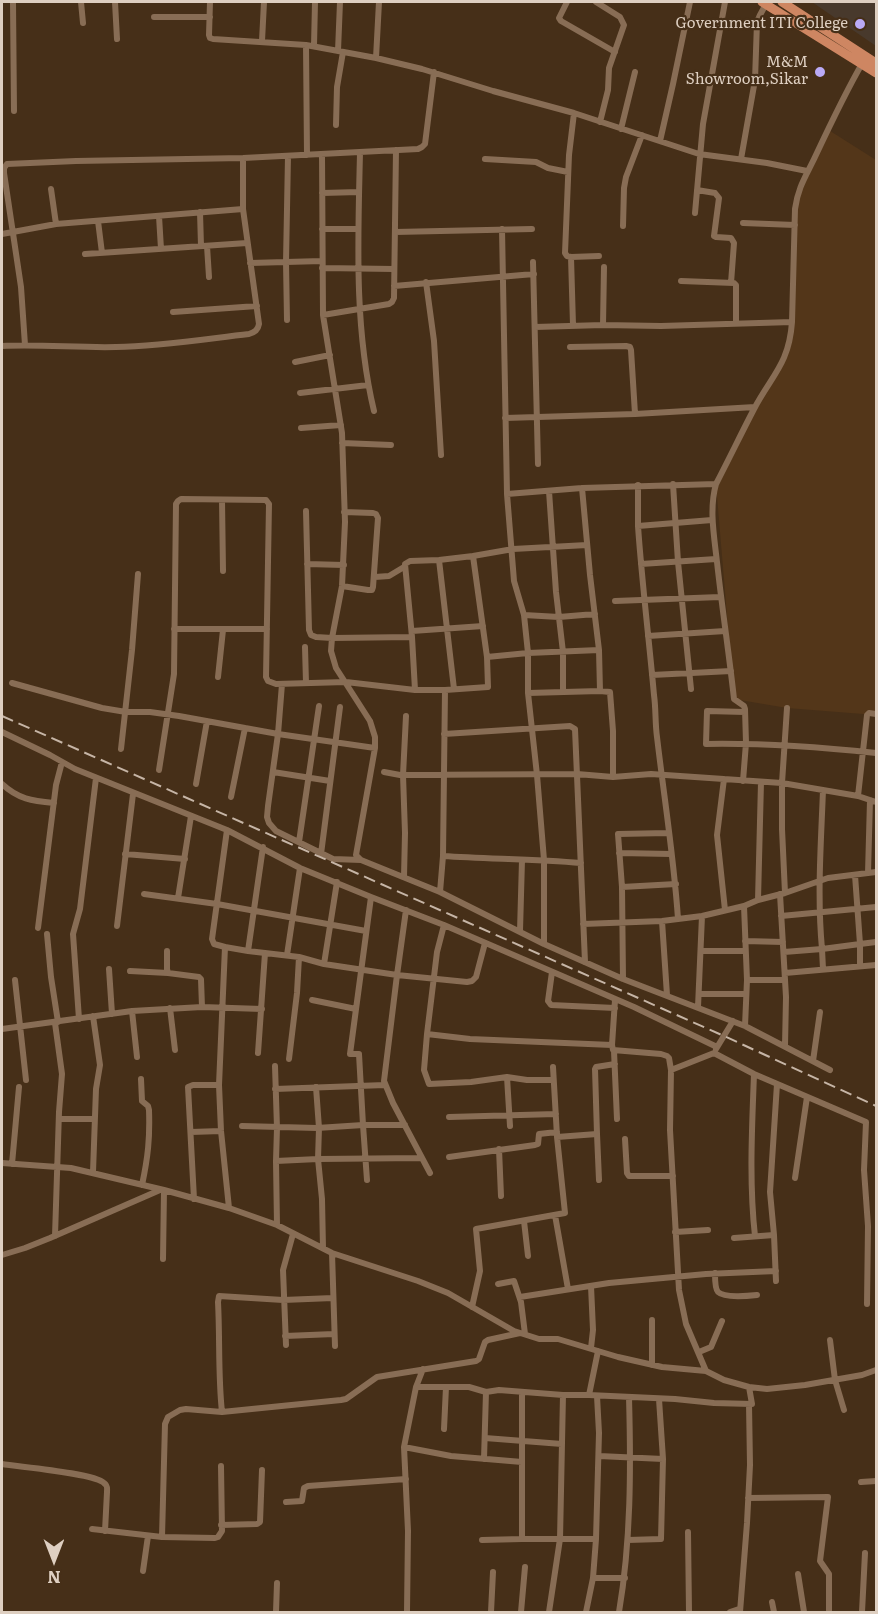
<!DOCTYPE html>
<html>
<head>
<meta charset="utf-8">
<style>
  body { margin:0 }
  #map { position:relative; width:878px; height:1614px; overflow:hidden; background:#462f18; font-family:Literata,serif }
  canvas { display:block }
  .frame { position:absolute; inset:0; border:3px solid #decfc1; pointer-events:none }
  .north { position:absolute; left:24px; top:1530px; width:60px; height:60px; -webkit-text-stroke:4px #462f18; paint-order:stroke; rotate:180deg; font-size:16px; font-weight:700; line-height:24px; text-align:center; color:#decfc1 }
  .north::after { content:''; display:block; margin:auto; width:21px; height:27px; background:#decfc1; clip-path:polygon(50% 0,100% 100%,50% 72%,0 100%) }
</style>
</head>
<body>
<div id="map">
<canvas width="878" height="1614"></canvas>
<div class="frame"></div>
<div class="north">N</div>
</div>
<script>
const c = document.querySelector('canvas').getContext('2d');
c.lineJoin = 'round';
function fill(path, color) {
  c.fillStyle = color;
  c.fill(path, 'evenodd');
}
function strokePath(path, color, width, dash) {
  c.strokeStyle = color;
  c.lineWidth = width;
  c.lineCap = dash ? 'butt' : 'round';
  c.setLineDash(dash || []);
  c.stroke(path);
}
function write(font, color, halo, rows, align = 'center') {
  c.font = font + ' Literata,serif';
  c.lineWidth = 4.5;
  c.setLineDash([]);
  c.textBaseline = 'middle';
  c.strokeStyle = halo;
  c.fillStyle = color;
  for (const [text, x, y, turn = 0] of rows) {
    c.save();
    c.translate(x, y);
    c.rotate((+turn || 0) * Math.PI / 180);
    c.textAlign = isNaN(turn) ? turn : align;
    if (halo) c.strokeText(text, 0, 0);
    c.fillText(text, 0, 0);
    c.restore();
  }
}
fill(new Path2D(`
  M 827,129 L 876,160 L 876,715 L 787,708 L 734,699 L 716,484 L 788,351 L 797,195 Z`), '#533619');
fill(new Path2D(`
  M 812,2 L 876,2 L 876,46 Z`), '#48392c');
strokePath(new Path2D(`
  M 13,2 L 14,111
  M 81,2 L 83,23
  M 115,2 L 117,39
  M 210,2 L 209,35 L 210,38 L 213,39 L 306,45 L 376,58 L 422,69 L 493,91 L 574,113 L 699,154 L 767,163 L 807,171
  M 567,2 L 559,18 L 561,21 L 615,52
  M 596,2 L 620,17 L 624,25 L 609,68 L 608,90 L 600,122
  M 154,17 L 210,17
  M 262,41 L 264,2
  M 306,45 L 307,155
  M 314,46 L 315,2
  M 338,51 L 340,2
  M 376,58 L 379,2
  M 574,113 L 569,155 L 565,253 L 567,256 L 571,257 L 599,256
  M 336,125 L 337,87 L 343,52
  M 621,129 L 635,72
  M 660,141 L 673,84 L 690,2
  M 360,153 C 358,239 354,327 374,411
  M 322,154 L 323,315 L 342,433 L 345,522 L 342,586 L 332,638 L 331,651 L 336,668 L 370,721 L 375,737 L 375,748 L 356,855 L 361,860 L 440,892 L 544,944 L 623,979 L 745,1026 L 830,1070
  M 485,159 L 536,162 L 548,168 L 568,172
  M 741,159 L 755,80 L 757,22 L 760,15 L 766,4
  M 51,189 L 56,224
  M 697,190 L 715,193 L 719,198 L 714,236 L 716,237 L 731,238 L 734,243 L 731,283
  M 322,193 L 359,192
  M 200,212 L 201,246
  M 695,213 L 703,124 L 725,2
  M 159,216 L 161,249
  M 98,221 L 102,253
  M 743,223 L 795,225
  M 623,226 L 624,188 L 626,177 L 642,135
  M 322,229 L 358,229
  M 502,229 L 507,494 L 514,581 L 524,615 L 528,653 L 528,693 L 537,775 L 544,860 L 544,944
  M 395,232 L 532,229
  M 2,234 L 56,224 L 243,209
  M 207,246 L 209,277
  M 85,254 L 247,243
  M 571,257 L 573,325
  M 533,262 L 538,464
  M 250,263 L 322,261
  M 322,268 L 394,269
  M 681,281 L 734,283 L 736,285 L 736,323
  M 426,282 L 434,341 L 441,455
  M 394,286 L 534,274
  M 173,312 L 257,306
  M 323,315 L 389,304 L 392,302 L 394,298 L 396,150
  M 287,320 L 286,262 L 288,156
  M 603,325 L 604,267
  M 535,327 L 603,325 L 661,326 L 792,322
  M 25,345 L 21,287 L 4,173 L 4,168 L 7,164 L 76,161 L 243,158 L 418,149 L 422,147 L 425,144 L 434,72
  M 2,346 C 40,344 78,348 116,347 C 161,346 205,339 249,334 C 255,332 258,330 259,324 L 243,209 L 243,158
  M 570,347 L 626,346 L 630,347 L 631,350 L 635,414
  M 295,362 L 330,355
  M 300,393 L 368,385
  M 505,418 L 635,414 L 755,407
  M 301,428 L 341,425
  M 342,443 L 391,445
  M 673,484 L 678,562 L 691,689
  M 638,485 L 638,526
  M 582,488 L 590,575 L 599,650 L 600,691 L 610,692 L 613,731 L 613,777
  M 549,491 L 556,592 L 563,652 L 563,691
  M 507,494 L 582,488 L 716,484
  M 222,500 L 223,571
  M 306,511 L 309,630 L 311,635 L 316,637 L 332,638 L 412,637
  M 473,556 L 513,549 L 587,545
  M 439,560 L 454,689
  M 307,564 L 344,565
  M 641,564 L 716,559
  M 375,577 L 389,576 L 404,567
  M 342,586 L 368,590 L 372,590 L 373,587 L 378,518 L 376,514 L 373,513 L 344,512
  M 615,601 L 720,597
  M 524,615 L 559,617 L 595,614
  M 174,629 L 267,629
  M 412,631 L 483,626
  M 648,636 L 725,631
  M 305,647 L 306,683
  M 487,657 L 528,653 L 599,650
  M 652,675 L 731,671
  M 218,677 L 223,630
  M 12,683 L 102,708 L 126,712 L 150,712 L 179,716 L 278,734 L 375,748
  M 282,684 L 278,734 L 268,806 L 267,817 L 269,823 L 276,831 L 333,859 L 361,860
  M 415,690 L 412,637 L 405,564 L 410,561 L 439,560 L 473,556 L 487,657 L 488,687 L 445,690 L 443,856 L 440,892
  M 528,693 L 600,691
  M 745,712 L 707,711 L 706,744 C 763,743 819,747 876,753
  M 2,732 L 50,755 L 75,769 L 227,830 L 300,868 L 371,897 L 444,925 L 634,1007 L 717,1047
  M 444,734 L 570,726 L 575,729 L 585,962
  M 121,749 L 132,650 L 138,574
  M 159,770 L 174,674 L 176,504 L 178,501 L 181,499 L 266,500 L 269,504 L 266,677 L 268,681 L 276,684 L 346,682 L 415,690 L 445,690
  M 273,772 L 330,781
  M 384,772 L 400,775 L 577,774 L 613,777 L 651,774 L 782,783 L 858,796 L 876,802
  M 724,779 L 717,835 L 725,910
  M 743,781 L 746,743 L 745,709 L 744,706 L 734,699 C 729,653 722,608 717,562 C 714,535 709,509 716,484 C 729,459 741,434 754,409 C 772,375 789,364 792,322 L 795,209 C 798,187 806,176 815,157 C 830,125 845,93 863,62
  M 2,784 C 18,799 32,801 54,803
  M 196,784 L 207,721
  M 823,790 C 821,844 817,895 822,949 L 860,944 L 860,966
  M 858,796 L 867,715 L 869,713 L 876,714
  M 231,797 L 245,728
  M 299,842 L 319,706
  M 619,853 L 671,854
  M 125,854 L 185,859
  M 321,854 L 340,707
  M 443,856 C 489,859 535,859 581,863
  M 868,873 L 870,800
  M 855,875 L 860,944 L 876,942
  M 404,877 L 405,833 L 403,775 L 406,716
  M 622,887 L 676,884
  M 785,893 L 782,829 L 782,783 L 787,708
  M 144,894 L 217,904 L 366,931
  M 780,894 L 786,997 L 785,1046
  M 178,898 L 191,816
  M 758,900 L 761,782
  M 744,906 L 747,980 L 745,1026
  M 406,910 L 397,975 L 384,1081 L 393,1103 L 430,1173
  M 781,916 L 876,907
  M 678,919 C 674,858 664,797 657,737 C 655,723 656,709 654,695 C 649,639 642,583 638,526 L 712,520
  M 662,921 L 667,995
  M 583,924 L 662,921 L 702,916 L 744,906 L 758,900 L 785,893 L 828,878 L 876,872
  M 444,925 L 437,952 L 427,1034 L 424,1070 L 429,1084 L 471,1082 L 507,1077 L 527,1080 L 553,1080
  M 117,926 L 133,794
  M 38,928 L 56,785 L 62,762
  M 520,931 L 522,860
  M 47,934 L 51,977 L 58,1022
  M 745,941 L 783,942
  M 225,947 L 214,944 L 212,939 L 227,830
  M 167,951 L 167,969 L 168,973 L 199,977 L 201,979 L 202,1007
  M 248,951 L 263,847
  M 701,951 L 745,951
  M 784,952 L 822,949 L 823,969
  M 287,955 L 300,868
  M 324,964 L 337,882
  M 109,969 L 112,1014
  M 130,971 L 168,973
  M 552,972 L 548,1001 L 551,1005 L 615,1008
  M 785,973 L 876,965
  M 623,979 L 622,887 L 618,834 L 668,833
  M 15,980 L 26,1080
  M 747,980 L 785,980
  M 699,994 L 746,994
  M 312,1000 L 356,1009
  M 615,1000 L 612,1045 L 613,1050 L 661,1054 L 667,1056 L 669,1058 L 671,1070 L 670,1130 L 679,1290 L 686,1324 L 706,1371
  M 698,1007 L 702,916
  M 170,1008 L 175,1050
  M 132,1011 L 137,1057
  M 79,1019 L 73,934 L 80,909 L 96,778
  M 55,1023 L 62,1074 L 59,1112 L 55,1236
  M 2,1029 L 132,1011 L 202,1007 L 262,1009
  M 427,1034 L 470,1039 L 612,1045
  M 716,1049 L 733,1021
  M 614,1051 L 617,1119
  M 258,1053 L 265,953
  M 289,1059 L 297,993 L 299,957
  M 813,1061 L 820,1012
  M 275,1066 L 277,1128 L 276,1161
  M 553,1067 L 557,1136
  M 671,1070 L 714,1053 L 754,1074 L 866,1122 L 864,1170 L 868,1226 L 867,1304
  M 754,1074 C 752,1128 749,1183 755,1236
  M 507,1077 L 510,1126
  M 141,1079 L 142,1101 L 148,1106 L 149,1110 C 150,1138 148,1157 142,1185
  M 316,1087 L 319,1128 L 318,1159 L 322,1199 L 323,1248
  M 275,1089 L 385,1085
  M 449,1117 L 556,1114
  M 59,1119 L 94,1119
  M 242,1126 L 317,1128 L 363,1125 L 359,1054 L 350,1054 L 371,897
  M 191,1132 L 221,1131
  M 597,1134 L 599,1180
  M 625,1139 L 627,1173 L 629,1176 L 673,1176
  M 499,1149 L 501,1196
  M 449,1157 L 535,1145 L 538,1144 L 539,1134 L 557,1132
  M 2,1163 L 71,1168 L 164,1190 L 229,1208 L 277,1225 L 332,1253 L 418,1281 L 448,1293 L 514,1331 L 539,1339 L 558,1339 L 618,1357 L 662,1367 L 706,1371 L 724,1380 L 749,1387 L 767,1389 L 805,1385 L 862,1375 L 876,1370
  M 12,1164 L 19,1087
  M 93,1172 L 96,1089 L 100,1065 L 93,1016
  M 795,1178 L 807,1097
  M 367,1180 L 363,1125 L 405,1125
  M 194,1199 L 188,1087 L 193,1085 L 219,1085
  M 229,1208 L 221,1131 L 219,1085 L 225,947 L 248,951 L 299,957 L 324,964 L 397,975 L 467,982 L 472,981 L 476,977 L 485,943
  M 555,1215 L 568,1289
  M 524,1221 L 528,1256
  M 277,1225 L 276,1161 L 318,1159 L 422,1158
  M 675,1232 L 708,1230
  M 734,1238 L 774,1235
  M 332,1253 L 335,1346
  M 2,1255 L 25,1248 L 50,1238 L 160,1190
  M 163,1259 L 164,1190
  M 715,1273 C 715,1278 715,1289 718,1292 C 724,1298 748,1296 757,1295
  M 776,1281 L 774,1235 L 770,1192 L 777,1084
  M 498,1284 L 514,1281 L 521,1302 L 525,1334
  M 520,1297 L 609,1283 L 706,1274 L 776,1271
  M 472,1307 L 480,1271 L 476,1229 L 565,1213 L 557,1137 L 597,1134 L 595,1069 L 596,1067 L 615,1064
  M 652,1320 L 652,1365
  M 285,1336 L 334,1334
  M 830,1340 L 835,1380 L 844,1410
  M 286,1345 L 283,1270 L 293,1234
  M 591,1348 L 593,1330 L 591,1286
  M 699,1352 L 711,1347 L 722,1321
  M 416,1387 L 469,1387 L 486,1392 L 499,1390 L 563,1395 L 589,1395 L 675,1399 L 714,1403 L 752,1404 L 749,1387
  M 522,1392 L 522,1539
  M 589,1395 L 598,1351
  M 222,1412 C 218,1376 220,1339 218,1302 L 219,1296 L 283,1300 L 333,1298
  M 444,1429 L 446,1387
  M 485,1438 L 562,1444
  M 404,1447 L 451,1456 L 522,1462
  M 599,1456 L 663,1459
  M 484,1459 L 486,1392
  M 2,1464 C 20,1467 94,1473 104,1483 C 108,1486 107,1488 107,1492 L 105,1531
  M 861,1482 L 876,1481
  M 748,1498 L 828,1497 L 820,1561 L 829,1574 L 829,1612
  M 286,1502 L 302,1501 L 304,1488 L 308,1486 L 406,1479
  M 221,1525 L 257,1524 L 260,1522 L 262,1470
  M 92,1529 L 162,1537 L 215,1538 L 218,1537 L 222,1531 L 221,1466
  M 688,1532 L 689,1612
  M 162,1537 L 165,1424 L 168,1417 L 180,1410 L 186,1409 L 222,1412 L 341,1400 L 346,1399 L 377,1377 L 476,1361 L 479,1359 L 485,1342 L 488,1340 L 520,1333
  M 482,1540 L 522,1539 L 596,1539
  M 628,1540 L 661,1539 L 663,1459 L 659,1399
  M 143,1571 L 148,1536
  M 798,1574 L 804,1612
  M 593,1578 L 625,1578
  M 772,1602 L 774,1612
  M 276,1612 L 277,1583
  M 407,1612 L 408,1531 L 404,1447 L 416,1387 L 423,1369
  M 491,1612 L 493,1572
  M 521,1612 L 525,1567
  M 549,1612 L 560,1539 L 563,1395
  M 586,1612 L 593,1578 L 596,1539 L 599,1433 L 597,1396
  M 619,1612 C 631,1541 631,1469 629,1397
  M 730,1612 L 739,1609
  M 740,1612 L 747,1523 L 750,1465 L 749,1404
  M 862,1612 L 865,1553`), '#886d55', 6);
strokePath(new Path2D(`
  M 762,2 L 876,73
  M 782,2 L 876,63`), '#ce8662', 9);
strokePath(new Path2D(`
  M 2,716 L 724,1036 L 876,1106`), '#c6b5a6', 2, [12, 6]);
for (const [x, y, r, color] of [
  [860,24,6,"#baaaf6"],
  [820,72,6,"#baaaf6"]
]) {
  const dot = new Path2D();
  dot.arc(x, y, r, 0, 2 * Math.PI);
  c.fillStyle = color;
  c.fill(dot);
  strokePath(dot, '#462f18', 2);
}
write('15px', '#decfc1', '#462f18', [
  ["Government ITI College",848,24],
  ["M&M",808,63],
  ["Showroom,Sikar",808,80]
], 'right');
</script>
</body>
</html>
